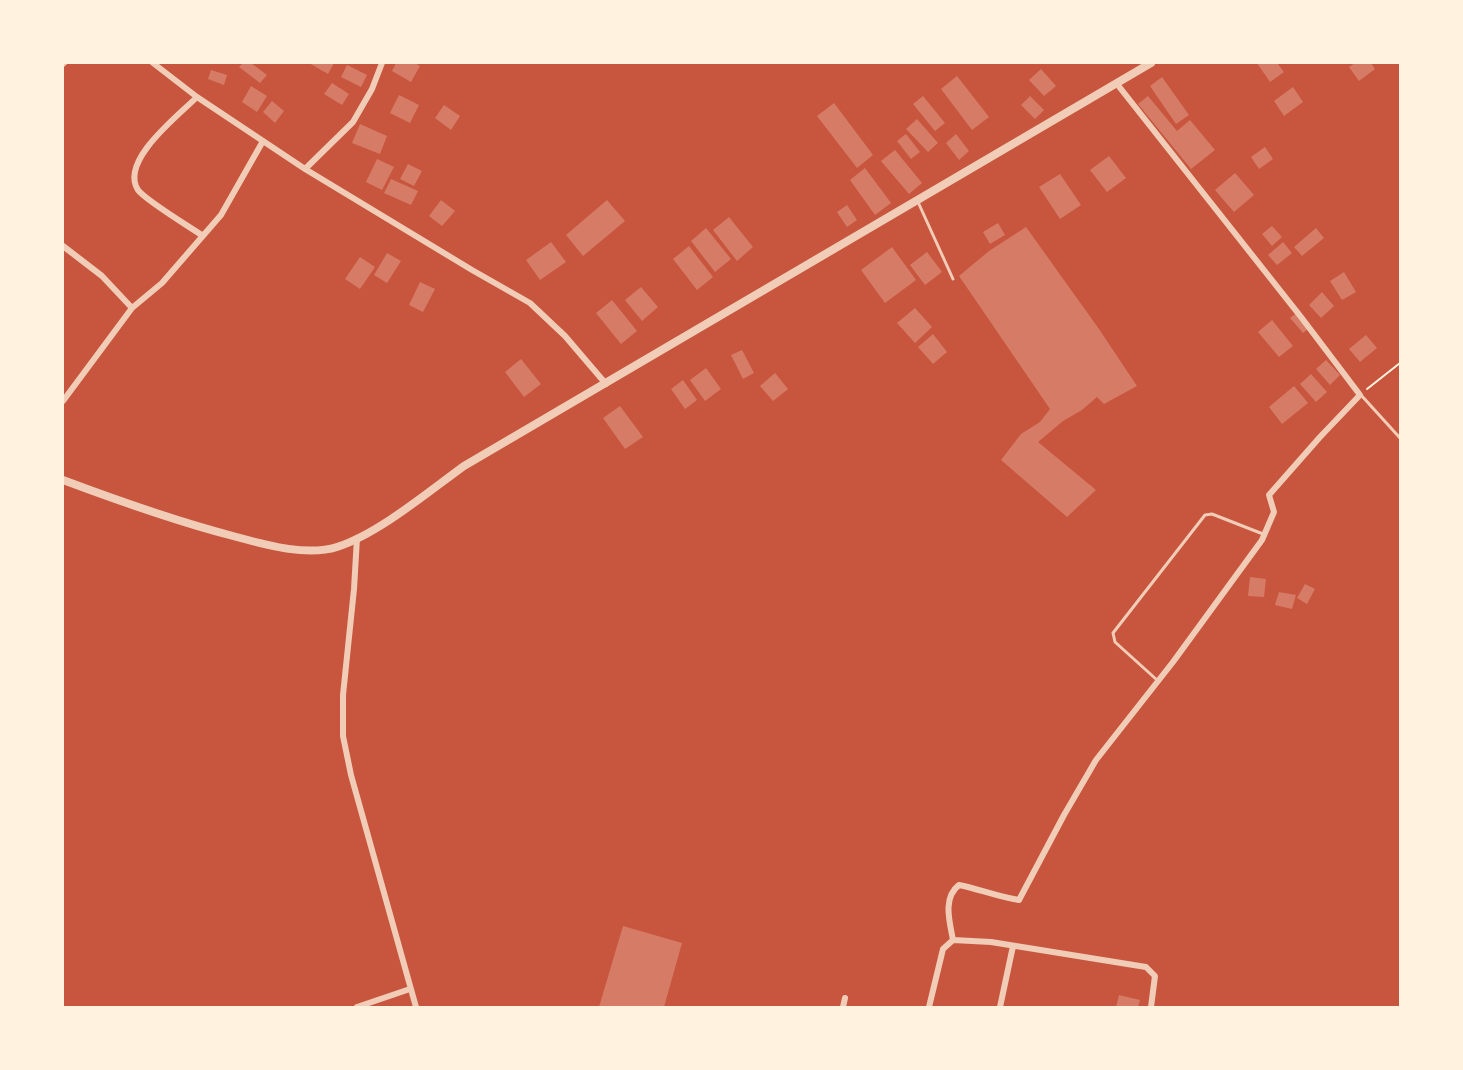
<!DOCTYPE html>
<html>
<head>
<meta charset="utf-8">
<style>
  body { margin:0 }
  #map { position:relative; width:1463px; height:1070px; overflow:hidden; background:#c8553d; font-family:"Roboto Condensed",sans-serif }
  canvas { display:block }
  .frame { position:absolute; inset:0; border:64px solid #fff3e0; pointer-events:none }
</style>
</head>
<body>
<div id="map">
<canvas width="1463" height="1070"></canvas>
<div class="frame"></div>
</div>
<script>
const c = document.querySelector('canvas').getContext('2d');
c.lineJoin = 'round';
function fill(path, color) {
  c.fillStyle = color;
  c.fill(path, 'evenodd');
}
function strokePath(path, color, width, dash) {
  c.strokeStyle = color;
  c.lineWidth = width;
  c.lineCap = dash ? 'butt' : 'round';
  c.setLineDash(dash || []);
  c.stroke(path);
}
fill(new Path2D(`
  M 243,63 L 251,63 L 267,75 L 260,83 L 239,67 Z
  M 309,63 L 334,63 L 328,74 Z
  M 396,63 L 415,63 L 420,66 L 411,82 L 392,71 Z
  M 1257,63 L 1277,63 L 1284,72 L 1270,82 Z
  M 1355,63 L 1371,63 L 1375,69 L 1359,81 L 1349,67 Z
  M 347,65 L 367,75 L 361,87 L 341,77 Z
  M 1041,69 L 1056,86 L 1044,96 L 1029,80 Z
  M 211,70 L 227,75 L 224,85 L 208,79 Z
  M 957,76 L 989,117 L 972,130 L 941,89 Z
  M 1162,77 L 1189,115 L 1176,124 L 1150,86 Z
  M 332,83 L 349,94 L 342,105 L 324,94 Z
  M 251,86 L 267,96 L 257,112 L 242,102 Z
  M 1293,87 L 1303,102 L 1284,116 L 1274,101 Z
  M 399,95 L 419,105 L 410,123 L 390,113 Z
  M 923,96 L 945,123 L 935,131 L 913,104 Z
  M 1030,96 L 1044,110 L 1035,119 L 1021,105 Z
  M 1148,96 L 1177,131 L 1190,120 L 1215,150 L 1191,169 L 1138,104 Z
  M 272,101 L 284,111 L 275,123 L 263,112 Z
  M 834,103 L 873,155 L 857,168 L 817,116 Z
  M 444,105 L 460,116 L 451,130 L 435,118 Z
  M 917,119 L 938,143 L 928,152 L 906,129 Z
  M 360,124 L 387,136 L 380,154 L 352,143 Z
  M 906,134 L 920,152 L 911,159 L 897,141 Z
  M 956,134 L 969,151 L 959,160 L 946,143 Z
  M 1265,147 L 1273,159 L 1259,169 L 1251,157 Z
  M 895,150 L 922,183 L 909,194 L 881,161 Z
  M 1109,156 L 1126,178 L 1107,192 L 1090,170 Z
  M 377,159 L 394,167 L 382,190 L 366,182 Z
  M 408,164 L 422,171 L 414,186 L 400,179 Z
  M 865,168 L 891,203 L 875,215 L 850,180 Z
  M 1235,173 L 1254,195 L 1234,212 L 1215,190 Z
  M 1060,174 L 1081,205 L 1060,219 L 1039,187 Z
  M 391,179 L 418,191 L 411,205 L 384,193 Z
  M 441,200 L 455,211 L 442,226 L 429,216 Z
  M 607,200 L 625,221 L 583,256 L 566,235 Z
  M 847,205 L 857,220 L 847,227 L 837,212 Z
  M 729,217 L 753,247 L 737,261 L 713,230 Z
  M 998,223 L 1005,235 L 990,244 L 983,232 Z
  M 1272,226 L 1282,237 L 1272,246 L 1262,234 Z
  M 1026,227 L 1099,329 L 1137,386 L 1104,404 L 1097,397 L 1082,410 L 1063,421 L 1038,442 L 1096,490 L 1067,517 L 1001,460 L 1021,434 L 1040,422 L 1050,409 L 959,276 L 989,251 Z
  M 706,228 L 731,259 L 715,272 L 691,241 Z
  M 1316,228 L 1324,238 L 1302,256 L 1294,247 Z
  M 551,242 L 566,262 L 540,280 L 526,260 Z
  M 1283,242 L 1292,253 L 1277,265 L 1268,255 Z
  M 689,246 L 713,277 L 697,290 L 673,259 Z
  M 892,247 L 916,280 L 885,303 L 861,270 Z
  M 927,252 L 942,272 L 925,285 L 910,265 Z
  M 387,253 L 401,261 L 387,283 L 374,275 Z
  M 360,257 L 375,267 L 360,289 L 345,279 Z
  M 1344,272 L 1356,292 L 1342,300 L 1330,281 Z
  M 420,282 L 435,289 L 423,312 L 409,305 Z
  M 641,287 L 658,307 L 642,321 L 625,300 Z
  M 1322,292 L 1334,306 L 1321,318 L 1309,305 Z
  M 612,300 L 637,331 L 621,344 L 596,313 Z
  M 915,308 L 932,327 L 915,343 L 897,323 Z
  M 1295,314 L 1308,329 L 1303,333 L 1290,318 Z
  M 1272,320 L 1293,346 L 1279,357 L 1258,332 Z
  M 933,334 L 947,352 L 933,364 L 918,347 Z
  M 1366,335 L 1377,348 L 1360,362 L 1349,349 Z
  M 742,350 L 754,373 L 743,379 L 731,355 Z
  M 521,359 L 541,384 L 524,397 L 505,372 Z
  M 1326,360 L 1340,375 L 1330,385 L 1316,369 Z
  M 706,368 L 721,389 L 705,401 L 690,380 Z
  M 775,373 L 788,389 L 773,401 L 760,386 Z
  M 1311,374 L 1327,392 L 1316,402 L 1300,384 Z
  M 683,380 L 697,400 L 685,409 L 671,389 Z
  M 1294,386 L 1308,403 L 1282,424 L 1269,407 Z
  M 620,406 L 643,437 L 625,449 L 603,418 Z
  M 1250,577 L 1266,579 L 1264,597 L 1248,596 Z
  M 1305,584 L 1315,589 L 1307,604 L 1297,598 Z
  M 1279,592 L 1296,595 L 1292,609 L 1275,605 Z
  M 623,926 L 682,943 L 664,1007 L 599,1007 Z
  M 1119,995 L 1140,1000 L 1138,1007 L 1116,1007 Z`), '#d67c66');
strokePath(new Path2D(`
  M 1367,389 L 1400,363`), '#fff3e0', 2);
strokePath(new Path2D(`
  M 918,202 L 953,279
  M 1361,395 L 1400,438
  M 1157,680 L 1115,642 L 1113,633 L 1205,515 L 1212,514 L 1263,534`), '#f1ccb7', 3);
strokePath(new Path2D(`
  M 153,63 L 197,97 L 305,169 L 472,270 L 530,303 L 565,336 L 606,384
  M 63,64 L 64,63
  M 197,97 C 179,115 119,161 138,190 C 145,200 190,227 203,236
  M 305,169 L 353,122 L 372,89 L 382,63
  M 63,246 L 102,276 L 132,308 L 63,401
  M 132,308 L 162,283 L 221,215 L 263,141
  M 357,538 L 354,589 L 343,695 L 343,736 L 351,775 L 416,1007
  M 953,940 C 950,923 942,898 959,885 C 979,889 998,897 1019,900 L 1064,815 L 1096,760 L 1173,662 L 1262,540 L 1274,512 L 1269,495 L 1320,437 L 1360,395 L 1301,317 L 1117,84
  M 357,1007 L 410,989
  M 843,1007 L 845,998
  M 929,1007 L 943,949 L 953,940 L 991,942 L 1146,967 L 1155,976 L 1151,1007
  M 1000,1007 L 1013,946`), '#f1ccb7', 6);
strokePath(new Path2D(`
  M 63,480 C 119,501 175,521 233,536 C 263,544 306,557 337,547 C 378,534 428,492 464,466 L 1151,63`), '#f1ccb7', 8);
</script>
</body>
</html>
